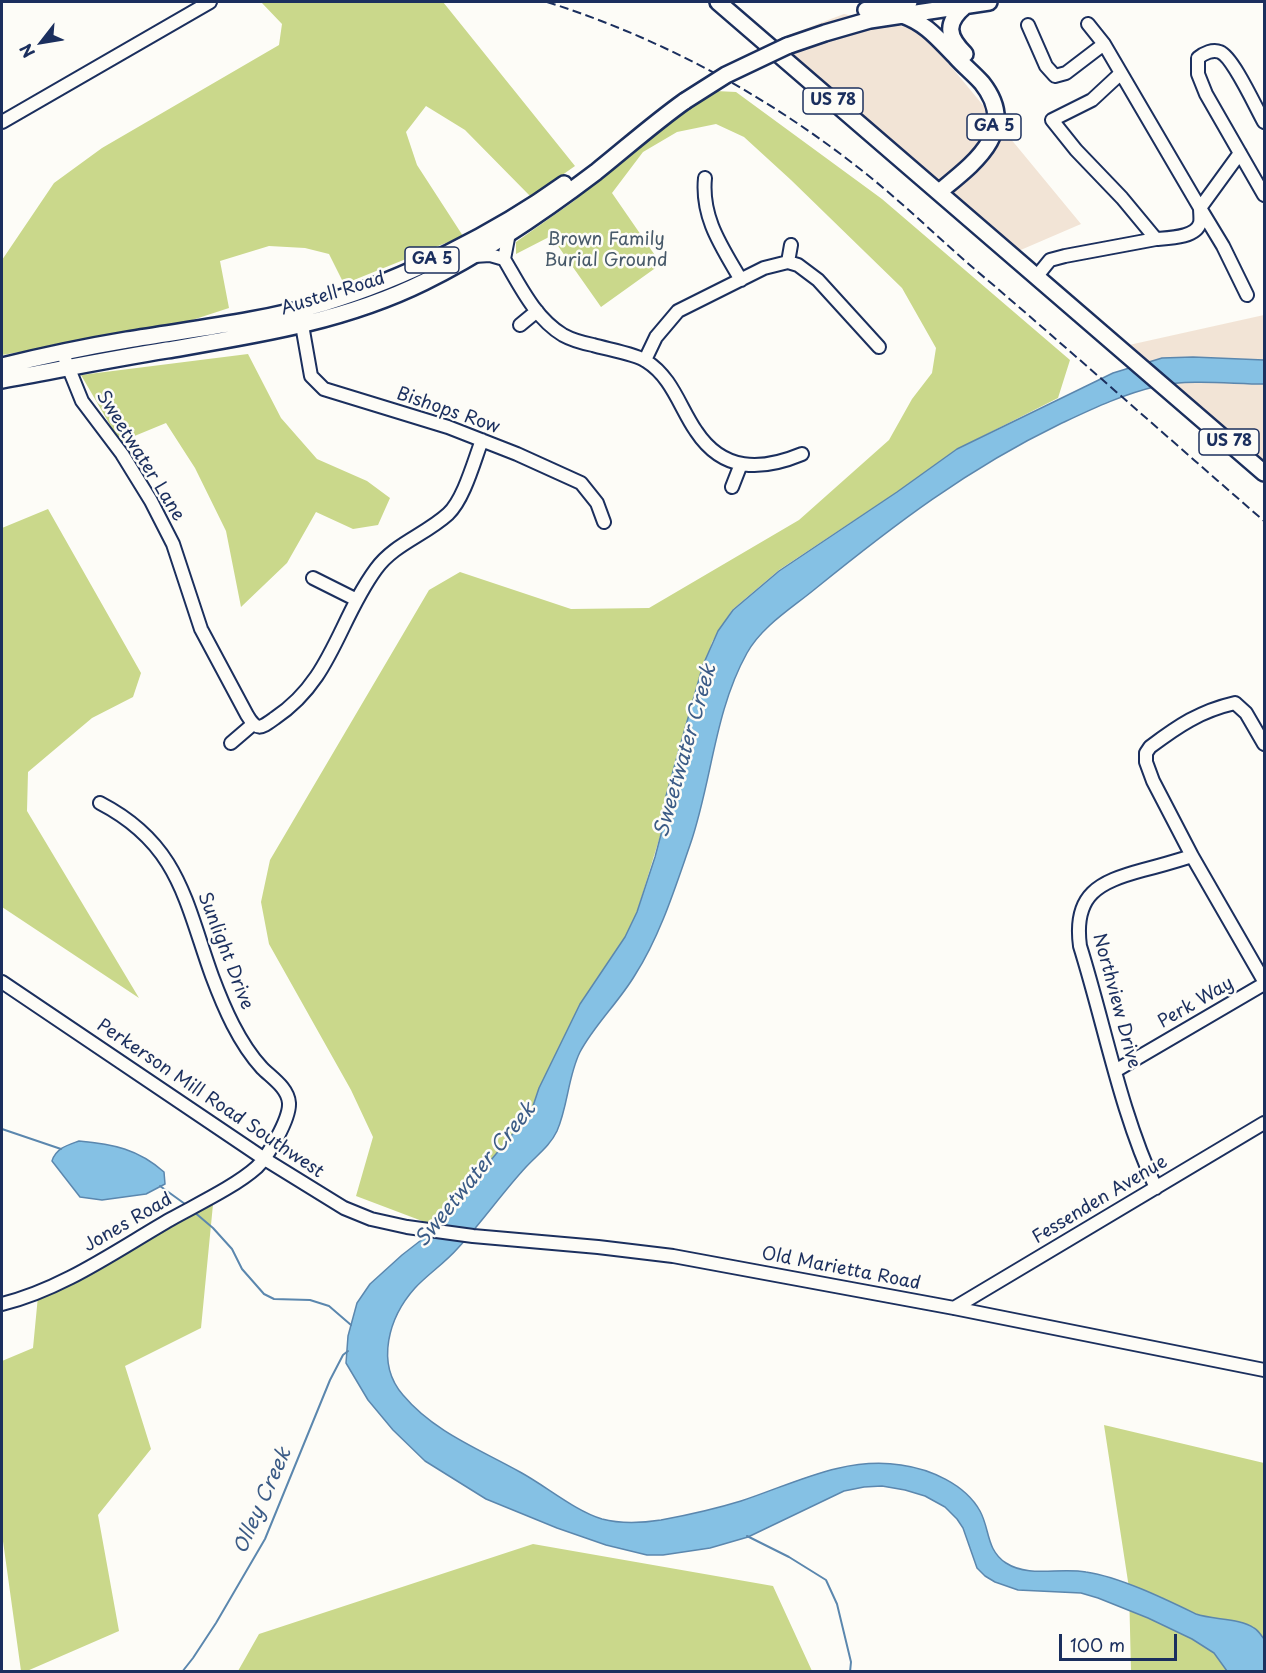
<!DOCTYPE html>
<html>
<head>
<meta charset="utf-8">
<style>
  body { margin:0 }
  #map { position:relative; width:1266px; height:1673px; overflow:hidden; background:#fdfcf7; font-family:"Playpen Sans",sans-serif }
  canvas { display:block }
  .frame { position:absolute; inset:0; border:3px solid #1b2f5e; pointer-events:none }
  .north { position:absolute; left:12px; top:12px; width:60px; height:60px; -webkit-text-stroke:4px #fdfcf7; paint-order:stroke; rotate:239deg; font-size:16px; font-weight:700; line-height:24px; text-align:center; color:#1b2f5e }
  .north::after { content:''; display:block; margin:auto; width:21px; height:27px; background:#1b2f5e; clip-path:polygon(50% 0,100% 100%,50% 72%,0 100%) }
  .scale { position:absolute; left:1059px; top:1634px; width:118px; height:27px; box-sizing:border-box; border:3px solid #1b2f5e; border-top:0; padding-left:8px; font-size:18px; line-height:21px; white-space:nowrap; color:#1b2f5e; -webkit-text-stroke:4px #fdfcf7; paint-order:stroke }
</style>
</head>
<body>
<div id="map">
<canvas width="1266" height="1673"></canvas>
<div class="frame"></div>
<div class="north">N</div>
<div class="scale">100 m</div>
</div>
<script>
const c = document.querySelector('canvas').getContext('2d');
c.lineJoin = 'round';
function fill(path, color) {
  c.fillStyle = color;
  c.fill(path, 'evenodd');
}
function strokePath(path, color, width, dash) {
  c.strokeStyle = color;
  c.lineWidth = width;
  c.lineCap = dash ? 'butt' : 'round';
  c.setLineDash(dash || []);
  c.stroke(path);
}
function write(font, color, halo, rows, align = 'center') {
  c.font = font + ' "Playpen Sans",sans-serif';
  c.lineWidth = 5;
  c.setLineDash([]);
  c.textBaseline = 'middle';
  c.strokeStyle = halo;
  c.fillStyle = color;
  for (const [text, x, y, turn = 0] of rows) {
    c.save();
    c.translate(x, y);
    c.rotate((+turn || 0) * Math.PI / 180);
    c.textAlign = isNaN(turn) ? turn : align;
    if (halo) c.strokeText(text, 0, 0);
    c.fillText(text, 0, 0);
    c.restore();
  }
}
fill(new Path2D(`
  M 844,14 L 929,32 L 944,58 L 1081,224 L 1009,255 L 760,46 Z
  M 1264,315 L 1264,473 L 1120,347 Z`), '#f2e4d6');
fill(new Path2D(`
  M 261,2 L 443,2 L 575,166 L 531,197 L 465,130 L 426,106 L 406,132 L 417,165 L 463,236 L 344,284 L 329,254 L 305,248 L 269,246 L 220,261 L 229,308 L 180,324 L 2,355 L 2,260 L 54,183 L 102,148 L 279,45 L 282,24 Z
  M 716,91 L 736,92 L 882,199 L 1070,360 L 1058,398 L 957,449 L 897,492 L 779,570 L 732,610 L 712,642 L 666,796 L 664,823 L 637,912 L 625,937 L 580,1004 L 539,1088 L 531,1112 L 471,1184 L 438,1227 L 356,1196 L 373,1137 L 351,1090 L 269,944 L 261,902 L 270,860 L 429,590 L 460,572 L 571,609 L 649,608 L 799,520 L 889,440 L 912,399 L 932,373 L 936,348 L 902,288 L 791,180 L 744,137 L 716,124 L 677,132 L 643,152 L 612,193 L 661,264 L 601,307 L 551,236 L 516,254 L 516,242 L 574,201 L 648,136 Z
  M 248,354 L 281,418 L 317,459 L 367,481 L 390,498 L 378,525 L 353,529 L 316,512 L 287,563 L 241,607 L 226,531 L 195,468 L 166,423 L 120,442 L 81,375 Z
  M 48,509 L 141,673 L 133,697 L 92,718 L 28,772 L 27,811 L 139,998 L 2,907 L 2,528 Z
  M 214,1194 L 201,1328 L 125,1366 L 151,1449 L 98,1515 L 119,1631 L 27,1671 L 21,1671 L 2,1534 L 2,1361 L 33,1348 L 38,1296 Z
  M 1104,1425 L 1264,1463 L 1264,1671 L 1131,1671 L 1129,1588 Z
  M 533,1544 L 773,1586 L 812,1671 L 238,1671 L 259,1634 Z`), '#cad88b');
const water = new Path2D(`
  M 1193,357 L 1264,360 L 1264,384 C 1231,384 1191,379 1158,386 C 1123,394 1092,409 1060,424 C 967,469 894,525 815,589 C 792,608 762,626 747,653 C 714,712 712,782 690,845 C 675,888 660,936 635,975 C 619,1002 595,1024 580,1052 C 568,1076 568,1106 557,1131 C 550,1146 537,1155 526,1167 C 502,1193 482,1222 458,1248 C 445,1263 428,1274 415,1288 C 389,1317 375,1363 403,1395 C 434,1432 479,1449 520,1472 C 546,1486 575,1511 602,1519 C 621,1524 642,1523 661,1520 C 688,1515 715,1509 741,1501 C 793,1484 844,1456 901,1465 C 930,1469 965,1484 980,1511 C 990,1529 986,1550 1006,1563 C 1029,1578 1060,1567 1086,1572 C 1120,1577 1165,1599 1196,1614 C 1213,1620 1240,1618 1254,1628 C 1258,1630 1261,1635 1264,1639 L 1264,1671 L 1227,1671 L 1214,1653 L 1192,1639 L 1148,1618 L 1098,1598 L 1081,1593 L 1018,1590 L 995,1582 L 985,1576 L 977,1568 L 963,1528 L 957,1519 L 945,1507 L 925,1496 L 905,1490 L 882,1486 L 864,1487 L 844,1491 L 748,1537 L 710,1548 L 663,1555 L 647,1555 L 606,1545 L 557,1528 L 486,1499 L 425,1461 L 393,1430 L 368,1400 L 346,1363 L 348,1336 L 357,1303 L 370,1284 L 402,1255 L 438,1227 L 471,1184 L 531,1112 L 539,1088 L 580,1004 L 625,937 L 637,912 L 655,857 L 664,823 L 666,796 L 703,665 L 718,631 L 733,610 L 779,571 L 897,492 L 957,449 L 1113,373 L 1162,358 Z
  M 79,1141 C 113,1144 138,1149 164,1172 L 165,1184 L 146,1194 L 102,1200 L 80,1197 L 52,1161 C 56,1148 68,1145 79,1141 Z`);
fill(water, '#85c1e4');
strokePath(water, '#5b87ae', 1.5);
strokePath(new Path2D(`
  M 2,1129 L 61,1149
  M 160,1186 L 185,1204
  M 193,1211 L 213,1228 L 232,1249 L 242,1269 L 264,1294 L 274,1299 L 310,1300 L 329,1306 L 351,1325
  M 747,1536 L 789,1557 L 826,1580 L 837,1604 L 851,1662 L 850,1672
  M 182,1672 L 193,1658 L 216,1623 L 265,1539 L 330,1380 L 343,1355 L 348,1351`), '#5b87ae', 2);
const minor = new Path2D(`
  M 1088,24 L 1104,44 L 1200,208 C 1200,213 1201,219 1200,223 C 1196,238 1168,238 1156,239 L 1122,198 L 1076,150 L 1052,120 L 1092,100 L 1120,74
  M 1028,25 L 1046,66 L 1055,76 L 1066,73 L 1104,44
  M 2,122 L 210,2
  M 1264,122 C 1256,108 1233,57 1220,52 C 1213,49 1204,53 1198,58 L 1198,74 L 1206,94 L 1264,195
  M 1240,153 L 1200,208 L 1223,246 L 1247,295
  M 705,178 C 701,218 722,247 741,280
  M 474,256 L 490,255 L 504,259 C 520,286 535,318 563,335 C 572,340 583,343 593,345 C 606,349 636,354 646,361 C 672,377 680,408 696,431 C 723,472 761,471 802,454
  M 504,259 L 509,233
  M 788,262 L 791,245
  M 1037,276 L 1050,260 L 1065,256 L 1156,239
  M 302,325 L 311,376 L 324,389 L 448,427 L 517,454 L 581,483 L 597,503 L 604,522
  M 520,325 L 537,311
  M 65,359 L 82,401 L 122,454 L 151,501 L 173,544 L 201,629 L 247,715 C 257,732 261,728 275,718 C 332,680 338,621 376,569 C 394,544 425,535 448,514 C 464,499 474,461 482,440
  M 645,360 L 656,337 L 678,311 L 764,268 L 788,262 L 798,265 L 818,280 L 879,347
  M 732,487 L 741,464
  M 313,578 L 357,600
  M 231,743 L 252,725
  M 1264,744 L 1246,713 L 1235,703 C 1200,711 1178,726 1150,747 L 1146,753 L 1146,762 L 1153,781 L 1192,856 L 1264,981
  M 2,982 L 263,1158 L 344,1208 L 371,1219 L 407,1227 L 473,1236 L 598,1247 L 673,1256 L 954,1308 L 1264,1370
  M 1115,1071 L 1264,984
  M 1156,1188 C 1120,1111 1105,1026 1080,946 C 1073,894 1099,882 1143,870 C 1159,866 1176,861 1192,856
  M 2,1304 C 63,1289 117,1250 171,1219 C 196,1205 236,1186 257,1167 C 268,1156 290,1119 289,1103 C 288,1088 272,1078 262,1068 C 239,1043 224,1008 212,976 C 185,901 179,844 100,803
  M 954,1308 L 1264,1123`);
const major = new Path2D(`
  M 718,2 L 1264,473
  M 965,6 C 945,23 947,36 965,54
  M 866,10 L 909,2
  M 902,15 C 926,23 939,40 956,57 C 964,66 974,74 982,83 C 1020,131 973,164 939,192
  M 787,46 L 825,33 L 870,20 L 989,2
  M 2,366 C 43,356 85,347 127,340 C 193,329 259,322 324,303 C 404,279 496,233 564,184
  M 2,380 C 57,370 111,359 167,350 C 255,335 343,322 424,282 C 485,252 542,213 596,172 C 626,148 654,123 685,101`);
strokePath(minor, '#1b2f5e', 16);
strokePath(major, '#1b2f5e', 20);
strokePath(minor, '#fdfcf7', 12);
strokePath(major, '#fdfcf7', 15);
strokePath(new Path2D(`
  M 547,2 C 667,40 777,101 875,181 C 915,214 951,250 991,283 C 1083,362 1173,442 1264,521`), '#1b2f5e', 2, [9, 4.5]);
const majorBridge = new Path2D(`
  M 685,101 L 726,75 L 787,46`);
strokePath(majorBridge, '#1b2f5e', 20, []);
strokePath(majorBridge, '#fdfcf7', 15);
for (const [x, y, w] of [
  [833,101,60],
  [994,127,54],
  [432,260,54],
  [1229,442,60]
]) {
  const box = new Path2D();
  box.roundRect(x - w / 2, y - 13, w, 26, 4.5);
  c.fillStyle = '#fdfcf7';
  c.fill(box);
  strokePath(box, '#1b2f5e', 1.5);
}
write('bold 16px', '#1b2f5e', null, [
  ["US 78",833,101],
  ["GA 5",994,127],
  ["GA 5",432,260],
  ["US 78",1229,442]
]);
write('18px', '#475969', '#fdfcf7', [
  ["Brown Family",606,240],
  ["Burial Ground",606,261]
]);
write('18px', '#1b2f5e', '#fdfcf7', [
  ["Austell Road",333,294,-17],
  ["Bishops Row",448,411,19],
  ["Sweetwater Lane",140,456,58],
  ["Sunlight Drive",225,951,69],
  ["Northview Drive",1116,1001,75],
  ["Perk Way",1196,1003,-30],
  ["Perkerson Mill Road Southwest",210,1099,34],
  ["Fessenden Avenue",1100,1200,-31],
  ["Jones Road",128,1223,-30],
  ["Old Marietta Road",841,1269,11]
]);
write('italic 20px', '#3b5b86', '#fdfcf7', [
  ["Sweetwater Creek",686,751,-74],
  ["Sweetwater Creek",476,1175,-51],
  ["Olley Creek",263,1501,-66]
]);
</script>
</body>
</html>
